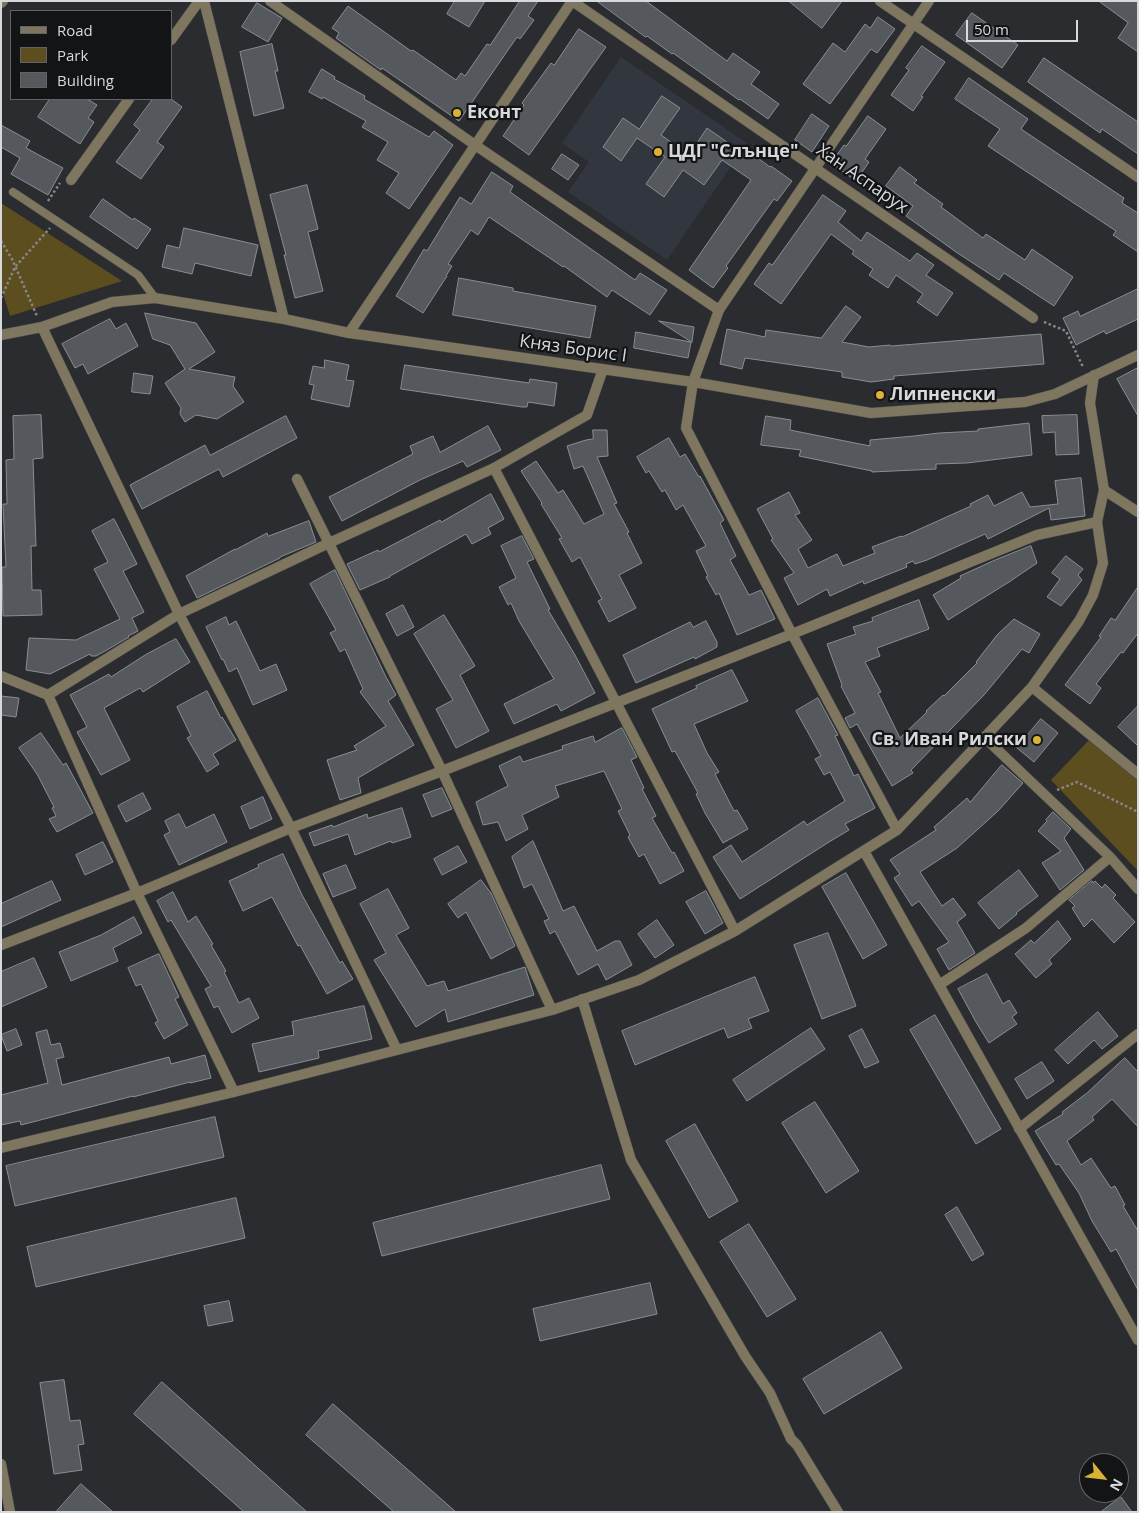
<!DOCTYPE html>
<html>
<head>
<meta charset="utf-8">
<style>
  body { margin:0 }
  #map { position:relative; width:1139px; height:1513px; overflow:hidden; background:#2a2c30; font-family:"Open Sans",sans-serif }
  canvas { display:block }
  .frame { position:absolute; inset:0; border:2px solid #d8d9dc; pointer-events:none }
  .legend { position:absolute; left:10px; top:10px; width:162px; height:90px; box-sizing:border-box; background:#131416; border:1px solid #626365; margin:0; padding:6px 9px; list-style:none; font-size:15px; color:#d8d9dc }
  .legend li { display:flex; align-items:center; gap:10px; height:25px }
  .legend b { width:25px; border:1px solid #626365 }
  .north { position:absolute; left:1079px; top:1453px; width:50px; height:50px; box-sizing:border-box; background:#131416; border:1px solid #626365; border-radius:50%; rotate:119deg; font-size:14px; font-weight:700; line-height:20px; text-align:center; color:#d8d9dc }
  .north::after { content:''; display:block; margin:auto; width:18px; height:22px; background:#dab334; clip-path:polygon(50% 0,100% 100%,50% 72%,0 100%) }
  .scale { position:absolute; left:966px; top:20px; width:112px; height:22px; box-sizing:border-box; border:2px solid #d8d9dc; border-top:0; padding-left:6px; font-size:15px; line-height:18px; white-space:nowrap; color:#d8d9dc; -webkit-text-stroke:4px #131416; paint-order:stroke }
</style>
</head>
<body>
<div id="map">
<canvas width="1139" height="1513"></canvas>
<div class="frame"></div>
<ul class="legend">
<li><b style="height:6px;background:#7e765f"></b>Road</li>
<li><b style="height:14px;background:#5d4e1f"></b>Park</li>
<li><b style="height:14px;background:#55585c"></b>Building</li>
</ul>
<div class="north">N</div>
<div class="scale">50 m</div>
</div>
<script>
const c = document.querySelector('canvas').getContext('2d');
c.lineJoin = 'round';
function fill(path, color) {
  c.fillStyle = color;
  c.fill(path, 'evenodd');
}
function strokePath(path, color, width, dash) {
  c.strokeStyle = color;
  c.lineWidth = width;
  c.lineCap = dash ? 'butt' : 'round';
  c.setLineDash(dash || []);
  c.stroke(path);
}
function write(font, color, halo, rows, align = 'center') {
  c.font = font + ' "Open Sans",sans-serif';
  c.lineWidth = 4.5;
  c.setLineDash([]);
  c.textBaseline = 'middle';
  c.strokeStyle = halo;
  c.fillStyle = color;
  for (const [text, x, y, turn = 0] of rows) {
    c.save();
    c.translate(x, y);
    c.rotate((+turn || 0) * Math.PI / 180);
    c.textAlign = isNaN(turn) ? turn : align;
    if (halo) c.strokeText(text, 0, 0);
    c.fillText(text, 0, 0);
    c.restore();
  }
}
fill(new Path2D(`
  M 621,57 L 747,143 L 667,260 L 568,192 L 589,162 L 562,143 Z`), '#31363f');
fill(new Path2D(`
  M 1,204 L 1,203 L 122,281 L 10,316 L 1,287 Z
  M 1092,737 L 1138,780 L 1138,871 L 1051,780 Z`), '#5d4e1f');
const building = new Path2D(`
  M 455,1 L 485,1 L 469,27 L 447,14 Z
  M 520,1 L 538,1 L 528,16 L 534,20 L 520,39 L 517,37 L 459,121 L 382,68 L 381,70 L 361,56 L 336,38 L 339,33 L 332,28 L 348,6 L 411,51 L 413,50 L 456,80 L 461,73 L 465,76 L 487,44 L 490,45 Z
  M 597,1 L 646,1 L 727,61 L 733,53 L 760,72 L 751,84 L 779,104 L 768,119 L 740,99 L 739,100 L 673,53 L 672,54 L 647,36 L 646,37 Z
  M 789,1 L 842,1 L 822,28 Z
  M 1099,1 L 1138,1 L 1138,52 L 1118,38 L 1128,23 Z
  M 257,3 L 282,18 L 268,42 L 242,27 Z
  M 972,13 L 1018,45 L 1002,68 L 956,35 Z
  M 878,17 L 895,29 L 877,53 L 871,49 L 830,104 L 803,84 L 833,43 L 845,52 L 865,24 L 870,28 Z
  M 579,29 L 606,47 L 529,155 L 503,136 L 524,105 L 522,103 L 551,63 L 554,65 Z
  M 272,44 L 278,71 L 275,71 L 284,108 L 254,116 L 240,52 Z
  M 922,46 L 945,62 L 921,96 L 923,97 L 913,111 L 891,95 L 909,70 L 906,68 Z
  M 1044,58 L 1138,122 L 1138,154 L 1102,129 L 1100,133 L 1028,82 Z
  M 322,69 L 335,77 L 334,79 L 365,96 L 364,99 L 429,137 L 434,131 L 453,145 L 409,209 L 386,193 L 399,173 L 377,160 L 388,142 L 362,127 L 366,121 L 323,97 L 322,99 L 309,92 Z
  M 969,78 L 1028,119 L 1021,129 L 1124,198 L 1122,203 L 1138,213 L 1138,252 L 1113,235 L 1116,231 L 988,146 L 1000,129 L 955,99 Z
  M 662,96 L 680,108 L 661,135 L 689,155 L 707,128 L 744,154 L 747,150 L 770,167 L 771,166 L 792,181 L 777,201 L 774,199 L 726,266 L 728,268 L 713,288 L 689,270 L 751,180 L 722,160 L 704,185 L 683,170 L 664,197 L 646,184 L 665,157 L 637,138 L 621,161 L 603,147 L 623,118 L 639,129 Z
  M 50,99 L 87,99 L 97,105 L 88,118 L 94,122 L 80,144 L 38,117 Z
  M 153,99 L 171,99 L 182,107 L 157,142 L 164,147 L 141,179 L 116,162 L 140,130 L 134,125 Z
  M 812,114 L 829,126 L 812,152 L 795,140 Z
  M 868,116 L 886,129 L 865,159 L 869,162 L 856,181 L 831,163 L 844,145 L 846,146 Z
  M 1,125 L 30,141 L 26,148 L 63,168 L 48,195 L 11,174 L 20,158 L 1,147 Z
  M 562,154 L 579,165 L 568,180 L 552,169 Z
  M 900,167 L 917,180 L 914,183 L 943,204 L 941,207 L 983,238 L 986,234 L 1025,260 L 1032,249 L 1073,277 L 1054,306 L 1004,273 L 999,280 L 956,252 L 906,216 L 913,206 L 886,186 Z
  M 492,172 L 513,186 L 510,192 L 635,280 L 640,273 L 667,290 L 650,315 L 612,290 L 607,297 L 564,266 L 563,267 L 489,217 L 478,235 L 471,230 L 448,264 L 452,266 L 446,276 L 447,276 L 423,313 L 396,296 L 424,249 L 427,251 L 460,197 L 471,204 Z
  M 307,185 L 318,229 L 308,232 L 323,291 L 295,298 L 284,255 L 286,255 L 270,195 Z
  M 823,195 L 846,211 L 838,222 L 861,241 L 867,232 L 910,261 L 917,253 L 934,265 L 926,275 L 953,293 L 937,316 L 917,302 L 923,294 L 896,275 L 888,288 L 869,275 L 873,269 L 852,254 L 854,251 L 831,234 L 781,304 L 754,284 L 769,263 L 772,265 Z
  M 103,199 L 133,220 L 134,218 L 151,229 L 137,249 L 90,217 Z
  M 184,228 L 258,245 L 251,276 L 195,263 L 192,274 L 162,267 L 167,245 L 179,248 Z
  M 459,278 L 513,288 L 513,291 L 596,306 L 590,338 L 453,315 Z
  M 1138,289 L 1138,319 L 1106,334 L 1104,331 L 1076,345 L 1063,318 L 1078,311 L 1080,316 Z
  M 846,306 L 861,317 L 842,342 L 869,347 L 890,345 L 891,346 L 1041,334 L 1044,364 L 894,376 L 894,379 L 871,382 L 842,377 L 842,372 L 745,358 L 742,369 L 720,364 L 727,329 L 765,337 L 766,330 L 821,338 Z
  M 145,313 L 196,323 L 215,352 L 189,369 L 235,377 L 233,386 L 244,402 L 217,419 L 196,415 L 185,422 L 180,414 L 181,408 L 165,383 L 185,369 L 170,345 L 153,339 Z
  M 110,319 L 116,329 L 126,323 L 138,346 L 88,374 L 83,364 L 75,368 L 62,344 Z
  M 659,321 L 694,327 L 692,342 Z
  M 636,332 L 691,342 L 688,358 L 634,348 Z
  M 325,360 L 349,365 L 346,380 L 354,381 L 349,407 L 311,399 L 314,385 L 309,384 L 313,366 L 324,368 Z
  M 405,365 L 529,383 L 530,379 L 557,383 L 554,406 L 528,402 L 527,407 L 522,407 L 401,389 Z
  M 1138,368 L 1138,416 L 1117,379 Z
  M 134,373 L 153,376 L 150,394 L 132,392 Z
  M 41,415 L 43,458 L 33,459 L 36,546 L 31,546 L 32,590 L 41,590 L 42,615 L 3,616 L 2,567 L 6,567 L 3,504 L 7,504 L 6,460 L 14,459 L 13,416 Z
  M 1077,415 L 1079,454 L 1056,455 L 1055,432 L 1043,433 L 1042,416 Z
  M 286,416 L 297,438 L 223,477 L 219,469 L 142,509 L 130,485 L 205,445 L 210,455 Z
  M 766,416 L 791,420 L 790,430 L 870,446 L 870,440 L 914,436 L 939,433 L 978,431 L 978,429 L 1029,423 L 1032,455 L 967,463 L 936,464 L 936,469 L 872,472 L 872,471 L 799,456 L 801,450 L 761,445 Z
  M 488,426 L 501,450 L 467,467 L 463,461 L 420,480 L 342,521 L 329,497 L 413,454 L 410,446 L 433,436 L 440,452 Z
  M 593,430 L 607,430 L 608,456 L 597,457 L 617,503 L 614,504 L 629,532 L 627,533 L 642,563 L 619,575 L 636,608 L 609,622 L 598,601 L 602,599 L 580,557 L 572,562 L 559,539 L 562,538 L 541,504 L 542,503 L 521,471 L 536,461 L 558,493 L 563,490 L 584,524 L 604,514 L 583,466 L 574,469 L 567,446 L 586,440 L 593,439 Z
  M 669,438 L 680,457 L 685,454 L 699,477 L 700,476 L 724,520 L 720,523 L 736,556 L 730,560 L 749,595 L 761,590 L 775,619 L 737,635 L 719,593 L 716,595 L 706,577 L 708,576 L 696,551 L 706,546 L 683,505 L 676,510 L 665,490 L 662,492 L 649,471 L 646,473 L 637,457 Z
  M 1081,478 L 1085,516 L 1051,520 L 1049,508 L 988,539 L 985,534 L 927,560 L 915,564 L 913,561 L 906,564 L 907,567 L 864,584 L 863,581 L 830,596 L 827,589 L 798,605 L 784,578 L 794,573 L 771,540 L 773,539 L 757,509 L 789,492 L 800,513 L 795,515 L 812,540 L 798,549 L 808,568 L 837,554 L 843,566 L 875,553 L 872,547 L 901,536 L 902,537 L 971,506 L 970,504 L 988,495 L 994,506 L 1022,492 L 1030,507 L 1058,504 L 1055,481 Z
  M 491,494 L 504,519 L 488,528 L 491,534 L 472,544 L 466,534 L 390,576 L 390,577 L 360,590 L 347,564 L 378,550 L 379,552 L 440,520 L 441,522 Z
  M 114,519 L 137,564 L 123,571 L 144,612 L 132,618 L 138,631 L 128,636 L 129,637 L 107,650 L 96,656 L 91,656 L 90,654 L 50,674 L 26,670 L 29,638 L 76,640 L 120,619 L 94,569 L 108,562 L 92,531 Z
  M 309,521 L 316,542 L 280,557 L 280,558 L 197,598 L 186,576 L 235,549 L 235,550 L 267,533 L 268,536 Z
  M 522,536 L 534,559 L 527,562 L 550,609 L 548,610 L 575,655 L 595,693 L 561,711 L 557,704 L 514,724 L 504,704 L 554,679 L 519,621 L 511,603 L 508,605 L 499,587 L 516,578 L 501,546 Z
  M 1031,546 L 1037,563 L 1009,582 L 948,620 L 933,595 L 961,578 L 960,576 L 995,560 Z
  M 1066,556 L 1083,569 L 1078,575 L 1082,580 L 1061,606 L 1047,597 L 1060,579 L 1052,573 Z
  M 335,570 L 386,677 L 396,695 L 388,701 L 414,745 L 358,778 L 361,793 L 340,800 L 327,760 L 357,750 L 354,746 L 386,726 L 360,692 L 363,689 L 345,649 L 340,652 L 330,633 L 336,630 L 310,584 Z
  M 1138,587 L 1138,633 L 1123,653 L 1121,652 L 1096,684 L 1101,688 L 1090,704 L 1065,685 L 1101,637 L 1099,636 L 1111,618 L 1115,620 Z
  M 919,600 L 929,629 L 877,648 L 880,656 L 865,662 L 881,692 L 878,693 L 900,738 L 927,712 L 926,711 L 943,695 L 944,696 L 977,663 L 976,662 L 997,635 L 1014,619 L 1040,634 L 1029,653 L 1022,649 L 984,695 L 911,770 L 913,773 L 892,786 L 857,724 L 850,728 L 845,718 L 855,713 L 841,686 L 842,685 L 827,644 L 856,634 L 853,627 L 873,621 L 872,618 Z
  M 403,605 L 414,627 L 397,636 L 386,614 Z
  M 444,615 L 475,666 L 460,675 L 489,731 L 456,748 L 436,709 L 453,700 L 414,634 Z
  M 226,617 L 229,625 L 236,621 L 260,671 L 276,664 L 287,690 L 253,705 L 237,668 L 229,672 L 223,659 L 222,660 L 206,627 Z
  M 706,621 L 717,642 L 717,647 L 695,659 L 694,657 L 636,683 L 623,655 L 690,622 L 693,627 Z
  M 176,639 L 190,662 L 143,692 L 140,688 L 104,708 L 130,760 L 101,775 L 77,732 L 87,727 L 70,695 L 109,674 L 111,677 L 145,655 Z
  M 732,670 L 748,701 L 694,724 L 707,753 L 719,772 L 715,774 L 734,811 L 737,810 L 748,829 L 723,843 L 705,813 L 696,794 L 698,793 L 675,751 L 672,752 L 652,709 L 697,688 L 696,686 Z
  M 207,691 L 221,718 L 222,717 L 236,740 L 213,754 L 219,764 L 207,772 L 187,738 L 191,736 L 177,707 Z
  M 1,696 L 19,698 L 16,717 L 1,715 Z
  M 818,698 L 838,735 L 835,736 L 854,776 L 858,774 L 875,808 L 845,824 L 849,830 L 829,842 L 740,899 L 713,857 L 731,845 L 742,862 L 804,821 L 807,825 L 845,801 L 830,772 L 824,775 L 815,759 L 821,756 L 796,711 Z
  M 1138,706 L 1138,746 L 1118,727 Z
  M 1041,719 L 1058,733 L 1034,762 L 1017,748 Z
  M 622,728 L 637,757 L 631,760 L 644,788 L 642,789 L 656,816 L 652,818 L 672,853 L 674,852 L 684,871 L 660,884 L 644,854 L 639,857 L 628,837 L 630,835 L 618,811 L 622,809 L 604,771 L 555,786 L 559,797 L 522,815 L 528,829 L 506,841 L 498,822 L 483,825 L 476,802 L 508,786 L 499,766 L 520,756 L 523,762 L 563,749 L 562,746 L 593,736 L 595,742 Z
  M 41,733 L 63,765 L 66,763 L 93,813 L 57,832 L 49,819 L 56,816 L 52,808 L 54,807 L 37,774 L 19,748 Z
  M 1002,765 L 1023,783 L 998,811 L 957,848 L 920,872 L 942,906 L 953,898 L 966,915 L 957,922 L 975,953 L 949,970 L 937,949 L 949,942 L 919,901 L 912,906 L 894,878 L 900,874 L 890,860 L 936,830 L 934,827 L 967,798 L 970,802 Z
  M 442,788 L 452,809 L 432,817 L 423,795 Z
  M 143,793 L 151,809 L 126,822 L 118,806 Z
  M 263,797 L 272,819 L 250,829 L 241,807 Z
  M 402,808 L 411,837 L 392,843 L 391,841 L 355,855 L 348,834 L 314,846 L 309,833 L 332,825 L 333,827 L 367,814 L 368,818 Z
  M 1053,812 L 1071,829 L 1064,838 L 1084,870 L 1060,890 L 1042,863 L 1061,851 L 1038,831 L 1047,821 L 1046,820 Z
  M 179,814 L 186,828 L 214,814 L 227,842 L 179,865 L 164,835 L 170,832 L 165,821 Z
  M 533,841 L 563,911 L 574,906 L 597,951 L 615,941 L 620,941 L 632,965 L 606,980 L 598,964 L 578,975 L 555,931 L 550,934 L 544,921 L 549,919 L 532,884 L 524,888 L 512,857 Z
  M 103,842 L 113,862 L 85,875 L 76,855 Z
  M 458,846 L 467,862 L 442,875 L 434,859 Z
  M 283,854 L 302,895 L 340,963 L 342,961 L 353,979 L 327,994 L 300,945 L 298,946 L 272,897 L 243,911 L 229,881 L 259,867 L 258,865 Z
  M 346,865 L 356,888 L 333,897 L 323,874 Z
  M 1019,870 L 1038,896 L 1016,913 L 1017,914 L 999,929 L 978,903 Z
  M 846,873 L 887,945 L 863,959 L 822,887 Z
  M 481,880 L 491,893 L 515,946 L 491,959 L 466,912 L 458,918 L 448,904 Z
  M 52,881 L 61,900 L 1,927 L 1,904 Z
  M 1092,881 L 1093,883 L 1095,881 L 1102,888 L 1105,884 L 1116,895 L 1113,898 L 1135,922 L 1114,943 L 1092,919 L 1084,927 L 1072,908 L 1075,906 L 1069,900 Z
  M 388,889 L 409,928 L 396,935 L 427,986 L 444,981 L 448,991 L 525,967 L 534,995 L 448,1022 L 445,1009 L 416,1027 L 374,960 L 386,953 L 360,904 Z
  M 706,891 L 723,923 L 705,934 L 686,902 Z
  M 173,892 L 188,922 L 196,916 L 213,944 L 211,945 L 226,971 L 224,972 L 239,1003 L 249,998 L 259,1018 L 232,1033 L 218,1006 L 214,1008 L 205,989 L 211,986 L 171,920 L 168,922 L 157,901 Z
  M 134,917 L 142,933 L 113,948 L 118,961 L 71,981 L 59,952 L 101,935 Z
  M 657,920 L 674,945 L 655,958 L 638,934 Z
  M 1058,921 L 1071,939 L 1049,960 L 1052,964 L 1036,978 L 1015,954 L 1031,940 L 1034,943 Z
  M 828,933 L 856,1006 L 822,1019 L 794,945 Z
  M 159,954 L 179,997 L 175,999 L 188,1025 L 164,1039 L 155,1023 L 158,1021 L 141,984 L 136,986 L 128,968 Z
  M 34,958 L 47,987 L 1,1007 L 1,972 Z
  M 987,974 L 1003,1004 L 1009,1000 L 1017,1013 L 1012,1017 L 1017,1024 L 989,1043 L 976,1022 L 958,989 Z
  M 755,977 L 769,1011 L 748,1019 L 752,1028 L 728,1038 L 724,1028 L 635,1065 L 622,1031 Z
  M 364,1006 L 372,1039 L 318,1051 L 319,1058 L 259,1072 L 252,1044 L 294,1035 L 292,1022 Z
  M 1098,1012 L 1118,1036 L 1102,1049 L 1094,1040 L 1068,1064 L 1055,1050 Z
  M 935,1015 L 1001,1129 L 976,1144 L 910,1030 Z
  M 811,1028 L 825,1049 L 747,1101 L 733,1080 Z
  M 16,1029 L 22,1045 L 7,1051 L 1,1035 Z
  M 862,1029 L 879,1062 L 865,1068 L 849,1036 Z
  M 47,1030 L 51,1045 L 60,1043 L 64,1057 L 56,1059 L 62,1085 L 169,1057 L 171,1064 L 205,1055 L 211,1078 L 190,1083 L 190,1082 L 133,1097 L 133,1096 L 21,1125 L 20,1121 L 1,1125 L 1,1095 L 48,1083 L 36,1033 Z
  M 1125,1058 L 1138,1072 L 1138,1127 L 1112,1099 L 1092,1117 L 1094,1120 L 1067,1141 L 1081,1165 L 1091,1158 L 1111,1188 L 1115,1186 L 1125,1205 L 1123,1206 L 1138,1231 L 1138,1290 L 1116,1249 L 1111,1252 L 1092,1221 L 1079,1193 L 1059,1164 L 1056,1165 L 1035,1131 L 1063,1114 L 1062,1112 L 1087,1093 Z
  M 1042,1062 L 1054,1081 L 1027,1099 L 1015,1079 Z
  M 815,1102 L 859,1171 L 826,1193 L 782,1123 Z
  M 215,1117 L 224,1157 L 15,1206 L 6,1166 Z
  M 695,1124 L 738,1201 L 709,1218 L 666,1141 Z
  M 601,1165 L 610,1199 L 382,1256 L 373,1223 Z
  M 236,1198 L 245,1238 L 36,1287 L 27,1247 Z
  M 957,1207 L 984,1254 L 972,1261 L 945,1215 Z
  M 749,1224 L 796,1299 L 767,1317 L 720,1242 Z
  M 650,1283 L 657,1314 L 540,1341 L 533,1309 Z
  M 229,1301 L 233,1321 L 208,1326 L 204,1306 Z
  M 881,1332 L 902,1368 L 824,1414 L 803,1379 Z
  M 64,1380 L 70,1421 L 80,1420 L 84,1444 L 78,1445 L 82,1470 L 54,1474 L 40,1383 Z
  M 162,1382 L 307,1512 L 244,1512 L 134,1414 Z
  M 333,1404 L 456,1512 L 394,1512 L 306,1435 Z
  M 81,1484 L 113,1512 L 56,1512 Z
  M 1121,1497 L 1132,1512 L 1101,1512 Z`);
fill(building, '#55585c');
strokePath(building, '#8a8d91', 1);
const service = new Path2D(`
  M 13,192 L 138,275 L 155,298`);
const minor = new Path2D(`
  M 204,1 L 284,319
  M 270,1 L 475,145 L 719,310
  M 572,1 L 1033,318
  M 880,1 L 1138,177
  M 1,3 L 3,1
  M 171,40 L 199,1
  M 71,180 L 129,99
  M 42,327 L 179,614 L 291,828 L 397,1050
  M 349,333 L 572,1
  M 1,335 L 42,327 L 112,302 L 155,298 L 284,319 L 349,333 L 693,382 L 871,413 L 1025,402 L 1055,394 L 1138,355
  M 494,468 L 735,931
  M 297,479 L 442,771 L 552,1010
  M 1104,490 L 1138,512
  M 1,676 L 48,695 L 179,614 L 329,543 L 494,468 L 587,415 L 603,369
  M 1032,687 L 1138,774
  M 48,695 L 137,893 L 234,1092
  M 984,737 L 1110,857 L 1138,889
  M 897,830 L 792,634 L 686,428 L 693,382 L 719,310 L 929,1
  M 864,851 L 1138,1340
  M 1,945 L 137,893 L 291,828 L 442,771 L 792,634 L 1037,535 L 1097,522
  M 939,985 L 1026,928 L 1110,857
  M 582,999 L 631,1160 L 745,1356 L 770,1393 L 791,1439 L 797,1445 L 838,1512
  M 1019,1129 L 1138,1034
  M 1,1148 L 234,1092 L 552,1010 L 639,980 L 735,931 L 897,830 L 1032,687 L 1079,621 L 1093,595 L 1103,563 L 1097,522 L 1104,490 L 1090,403 L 1094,375`);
const tertiary = new Path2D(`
  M 1,1464 L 10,1512`);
strokePath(service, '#46484c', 9);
strokePath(minor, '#46484c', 11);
strokePath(tertiary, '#46484c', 11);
strokePath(new Path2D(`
  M 48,201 L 60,183
  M 1,241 L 12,259 L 37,316
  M 1,298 L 15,267 L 50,228
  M 1044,322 L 1066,331 L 1083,367
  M 1057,790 L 1077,782 L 1138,812`), '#86878b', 2.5, [2.5, 2.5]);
strokePath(service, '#7e765f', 8);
strokePath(minor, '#7e765f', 10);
strokePath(tertiary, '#7e765f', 10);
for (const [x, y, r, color] of [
  [457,113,5,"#dab334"],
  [658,152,5,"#dab334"],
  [880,395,5,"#dab334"],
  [1037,740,5,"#dab334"]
]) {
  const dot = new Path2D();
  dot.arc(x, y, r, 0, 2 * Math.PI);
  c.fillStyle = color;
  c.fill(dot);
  strokePath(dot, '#131416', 2);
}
write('bold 18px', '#d8d9dc', '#131416', [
  ["Еконт",467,113],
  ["ЦДГ \"Слънце\"",668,152],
  ["Липненски",890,395],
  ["Св. Иван Рилски",1027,740,"right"]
], 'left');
write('18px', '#d8d9dc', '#131416', [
  ["Хан Аспарух",862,179,35],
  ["Княз Борис I",573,349,8]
]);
</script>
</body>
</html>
